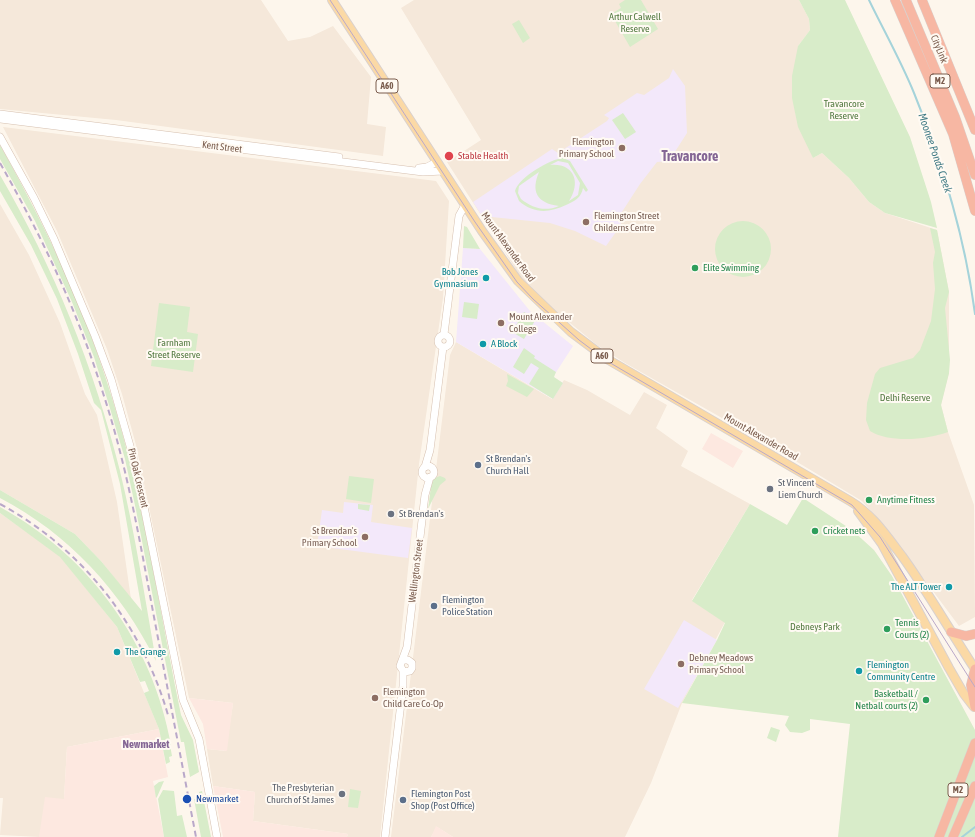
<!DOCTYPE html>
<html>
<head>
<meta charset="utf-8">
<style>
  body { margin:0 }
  canvas { display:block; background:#fdf6ec }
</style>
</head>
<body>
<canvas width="975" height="837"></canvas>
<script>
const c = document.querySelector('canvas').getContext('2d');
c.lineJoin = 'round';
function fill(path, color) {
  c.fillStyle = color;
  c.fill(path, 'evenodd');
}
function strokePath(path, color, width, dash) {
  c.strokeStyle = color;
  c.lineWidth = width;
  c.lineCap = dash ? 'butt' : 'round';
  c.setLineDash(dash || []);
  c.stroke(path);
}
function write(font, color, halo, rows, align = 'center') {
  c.font = font + ' "Asap Condensed",sans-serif';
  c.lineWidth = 4;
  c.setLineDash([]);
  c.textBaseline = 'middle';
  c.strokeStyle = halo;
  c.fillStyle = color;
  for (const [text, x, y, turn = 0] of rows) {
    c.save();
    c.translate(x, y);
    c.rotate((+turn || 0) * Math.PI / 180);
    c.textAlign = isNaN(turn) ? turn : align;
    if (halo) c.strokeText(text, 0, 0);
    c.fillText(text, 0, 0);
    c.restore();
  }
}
fill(new Path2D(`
  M 0,0 L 261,0 L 288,41 L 310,37 L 333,26 L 371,77 L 367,124 L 386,127 L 383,156 L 116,120 L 0,109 Z
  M 414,0 L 799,0 L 809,19 L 810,30 L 798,46 L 813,158 L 822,153 L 849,178 L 869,202 L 885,213 L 937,230 L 949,292 L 949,373 L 941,405 L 948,432 L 974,505 L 975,617 L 959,626 L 882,523 L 862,501 L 759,439 L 625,363 L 597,345 L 542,300 L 522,279 L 447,162 L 481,140 L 401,8 Z
  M 3,127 L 436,181 L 449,201 L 443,298 L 419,464 L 380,837 L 347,837 L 348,834 L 253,821 L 255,792 L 213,786 L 207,749 L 226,751 L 233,703 L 189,698 L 136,445 L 122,394 L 107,349 L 57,231 Z
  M 0,204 L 29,255 L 60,323 L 85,394 L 97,415 L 117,502 L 131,599 L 101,561 L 75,534 L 0,490 Z
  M 456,342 L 552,399 L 564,380 L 587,390 L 630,415 L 644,392 L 667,405 L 656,428 L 688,451 L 681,466 L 750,504 L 692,600 L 725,622 L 682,703 L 651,783 L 625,837 L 453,837 L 437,827 L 431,837 L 391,837 L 450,355 Z
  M 0,513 L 60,556 L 117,627 L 159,729 L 67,747 L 64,799 L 40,837 L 0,835 L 3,798 L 0,798 Z`), '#f5e8da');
fill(new Path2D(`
  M 711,433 L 743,451 L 733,468 L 702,449 Z
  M 189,698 L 233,703 L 227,751 L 207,749 L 203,724 Z
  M 159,729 L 168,777 L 153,781 L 164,837 L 39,837 L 45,797 L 64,799 L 67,747 Z
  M 213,786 L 255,792 L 253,821 L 348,834 L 347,837 L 223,837 Z
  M 436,826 L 453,837 L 431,837 Z`), '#fde8e0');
fill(new Path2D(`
  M 673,69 L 685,86 L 687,133 L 669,161 L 657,162 L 640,184 L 620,215 L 621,225 L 606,246 L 575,231 L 550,223 L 482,216 L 473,202 L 552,149 L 558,153 L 607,121 L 609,118 L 604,115 L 637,93 L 644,95 L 669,78 Z
  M 463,248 L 480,249 L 530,311 L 573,346 L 553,377 L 563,383 L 553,399 L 456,342 Z
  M 344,502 L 373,505 L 371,522 L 412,528 L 408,558 L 317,546 L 322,510 L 343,513 Z
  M 684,620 L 717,640 L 678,708 L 644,689 Z`), '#f3e8fa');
fill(new Path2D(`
  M 625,0 L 641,0 L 658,29 L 630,47 L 611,14 L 621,8 L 619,4 Z
  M 799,0 L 845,0 L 910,137 L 931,202 L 937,228 L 885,213 L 869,202 L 849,178 L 822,153 L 813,158 L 798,127 L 792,98 L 792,76 L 798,46 L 810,30 L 809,19 Z
  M 519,20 L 530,38 L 523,43 L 512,24 Z
  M 623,113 L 636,132 L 625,139 L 612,120 Z
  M 0,145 C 42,220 80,297 106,379 C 141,485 157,596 179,705 L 181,715 L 193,740 L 199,772 L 190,777 L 184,742 L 181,742 L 136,510 L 125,459 L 109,405 L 94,357 L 72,302 L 35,221 L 0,159 Z
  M 563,158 L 570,161 L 588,190 L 586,192 L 583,188 C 581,198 575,201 566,205 C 549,213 534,214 519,201 L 515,191 C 518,178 550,159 563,158 ZM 558,161 L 568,163 L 580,183 L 578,195 L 569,201 C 581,183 575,163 550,165 ZM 539,172 C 531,191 536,203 559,206 C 545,212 532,208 521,199 L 518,193 L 519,186 Z
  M 0,175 C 54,268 94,367 120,471 C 135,533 145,598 156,661 C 121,591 69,534 0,498 L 0,490 L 75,534 L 101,561 L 142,611 L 120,484 L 101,410 L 94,403 L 78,354 L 57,299 L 31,245 L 0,191 Z
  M715 249a28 28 0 1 1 56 0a28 28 0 1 1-56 0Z
  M 464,226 L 467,227 L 480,249 L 463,248 Z
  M 930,228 L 937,230 L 949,292 L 945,308 L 950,360 L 949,373 L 941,405 L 948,432 C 927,440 889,443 870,431 L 866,420 L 867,403 L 875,374 L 880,368 L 913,358 L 920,350 L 931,321 L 935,289 L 933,263 L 935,252 Z
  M 464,302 L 479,304 L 477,319 L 462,317 Z
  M 159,303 L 190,307 L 187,332 L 198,334 L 193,372 L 151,366 Z
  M 524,312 L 536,319 L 524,339 L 512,332 Z
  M 524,348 L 535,356 L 534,358 L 556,372 L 554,377 L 563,383 L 553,399 L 529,384 L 539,368 L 531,363 L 524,374 L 513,367 Z
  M 507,374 L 534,389 L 527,397 L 506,386 L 508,381 Z
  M 349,476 L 374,479 L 371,503 L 346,499 Z
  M 440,476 L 445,478 L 446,480 L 440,485 L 428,509 L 432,479 Z
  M 803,498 L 852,530 L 874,550 L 892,576 L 975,730 L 975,837 L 838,837 L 850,724 L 810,719 L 810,730 L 802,733 L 790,732 L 785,725 L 789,716 L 682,703 L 717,640 L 725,623 L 692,601 L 750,504 L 787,525 Z
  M 358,504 L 370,505 L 369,511 L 358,509 Z
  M 0,507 C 90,556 153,644 171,745 L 170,745 L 172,756 L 169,757 L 170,762 L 166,764 L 159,729 L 144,693 L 149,691 L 145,681 L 140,682 L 117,627 L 60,557 L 0,513 Z
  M 771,727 L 780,730 L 776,742 L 767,738 Z
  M 164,781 L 157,797 L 156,798 L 154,786 L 159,782 Z
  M 350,789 L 361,791 L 358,808 L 348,807 Z
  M 163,790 L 174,791 L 177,816 L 182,815 L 187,837 L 164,837 L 158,799 Z
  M 202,791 L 211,837 L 201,837 L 194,799 L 200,798 L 199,792 Z`), '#d8ecc9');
strokePath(new Path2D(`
  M 869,0 C 884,31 901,61 914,93 C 943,164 965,238 975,314
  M 962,837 L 975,827`), '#a5d3da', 2);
const secondary = new Path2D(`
  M 0,114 L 339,157
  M 0,119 L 423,172 L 443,171
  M 0,137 L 34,198 L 54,239 L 95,336 L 111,379 L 136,467 L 183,700 L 199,739 L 217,837
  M 419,168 L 427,167 L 437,162
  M 444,334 L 459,216 L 465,205
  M438 341a6 6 0 1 1 12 0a6 6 0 1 1-12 0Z
  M422 472a6 6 0 1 1 12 0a6 6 0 1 1-12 0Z
  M 425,467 L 430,450 L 443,347
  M 404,660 L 408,660 L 412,663 L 412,668 L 410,671 L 404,672 L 400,666 L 407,647 L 425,495 L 430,477
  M 385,837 L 403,686 L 403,671`);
const primary = new Path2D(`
  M 332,0 L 482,231 L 518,281 L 571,332 L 607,359 L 850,501 C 872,514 886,535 902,556 C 928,592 950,631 975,669
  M 858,511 L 882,544 L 949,668 L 964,694 L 974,707`);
const highway = new Path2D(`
  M 895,0 L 953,134 L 975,211
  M 906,0 L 955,117 L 975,175
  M 922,0 L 975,130
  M 951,632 L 966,636 L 975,634
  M 975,669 L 971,685 L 975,707
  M 939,837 L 975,743
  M 953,837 L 975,786`);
strokePath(secondary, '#d6c0b0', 8);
strokePath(primary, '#dad1cd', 10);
strokePath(highway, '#dad1cd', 10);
strokePath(secondary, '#fff', 7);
strokePath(primary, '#fbd9a5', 8);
strokePath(highway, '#f7b7a3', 9);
strokePath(new Path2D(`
  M 330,0 L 475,222 L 517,282 L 533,299 L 579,340 L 607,361 L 852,505 L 880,537 L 975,687`), '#b9a8c9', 1);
strokePath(new Path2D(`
  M 0,163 C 42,237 78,312 103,393 C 127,466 140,542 154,617 C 168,691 182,764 196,837
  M 0,504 C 83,549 142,625 168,715`), '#b9a8c9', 2, [6, 4]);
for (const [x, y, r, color] of [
  [622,148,4,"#8d6e63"],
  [449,156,5,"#e0444e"],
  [586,222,4,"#8d6e63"],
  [695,268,4,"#2e9e5b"],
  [486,278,4,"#0f9aa8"],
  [501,323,4,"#8d6e63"],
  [483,344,4,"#0f9aa8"],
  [478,465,4,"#5c6f8a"],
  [770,489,4,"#6b7280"],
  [869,500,4,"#2e9e5b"],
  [391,514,4,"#6b7280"],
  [815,531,4,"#2e9e5b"],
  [365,537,4,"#8d6e63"],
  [949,587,4,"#0f9aa8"],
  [434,606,4,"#5c6f8a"],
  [887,629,4,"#2e9e5b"],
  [117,652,4,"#0f9aa8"],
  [681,664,4,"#8d6e63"],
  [859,671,4,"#0f9aa8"],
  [375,698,4,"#8d6e63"],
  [926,700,4,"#2e9e5b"],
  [342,794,4,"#6b7280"],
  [187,799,5,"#1a4fb4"],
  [403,800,4,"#5c6f8a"]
]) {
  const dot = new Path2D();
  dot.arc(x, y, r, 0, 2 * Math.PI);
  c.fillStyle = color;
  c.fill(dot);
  strokePath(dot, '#fffaf3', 1.5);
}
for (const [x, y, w] of [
  [940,81,20],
  [387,86,22],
  [602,356,22],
  [958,790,20]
]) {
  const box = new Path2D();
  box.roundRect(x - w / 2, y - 7, w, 14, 3);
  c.fillStyle = '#fffaf3';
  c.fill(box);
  strokePath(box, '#7a5c4d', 1);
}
write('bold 9px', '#7a5c4d', null, [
  ["M2",940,81],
  ["A60",387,86],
  ["A60",602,356],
  ["M2",958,790]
]);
write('10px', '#537a41', '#fffaf3', [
  ["Arthur Calwell",635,17],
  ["Reserve",635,29],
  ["Travancore",844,104],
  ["Reserve",844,116],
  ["Farnham",174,343],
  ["Street Reserve",174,355],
  ["Delhi Reserve",905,398],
  ["Debneys Park",815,627]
]);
write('10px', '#7a5c4d', '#fffaf3', [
  ["CityLink",939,49,67],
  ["Kent Street",222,147,7],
  ["Mount Alexander Road",508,247,54],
  ["Mount Alexander Road",761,437,30],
  ["Pin Oak Crescent",138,478,77],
  ["Wellington Street",416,571,-83]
]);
write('10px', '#785e54', '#fffaf3', [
  ["Flemington",614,142,"right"],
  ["Primary School",614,154,"right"],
  ["Flemington Street",594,216],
  ["Childerns Centre",594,228],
  ["Mount Alexander",509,317],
  ["College",509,329],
  ["St Brendan's",357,531,"right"],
  ["Primary School",357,543,"right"],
  ["Debney Meadows",689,658],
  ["Primary School",689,670],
  ["Flemington",383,692],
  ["Child Care Co-Op",383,704]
], 'left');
write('10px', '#be3a42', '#fffaf3', [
  ["Stable Health",458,156]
], 'left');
write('10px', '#27864d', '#fffaf3', [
  ["Elite Swimming",703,268],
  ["Anytime Fitness",877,500],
  ["Cricket nets",823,531],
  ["Tennis",895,623],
  ["Courts (2)",895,635],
  ["Basketball /",918,694,"right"],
  ["Netball courts (2)",918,706,"right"]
], 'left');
write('10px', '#0d838f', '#fffaf3', [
  ["Bob Jones",478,272,"right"],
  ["Gymnasium",478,284,"right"],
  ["A Block",491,344],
  ["The ALT Tower",941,587,"right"],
  ["The Grange",125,652],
  ["Flemington",867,665],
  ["Community Centre",867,677]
], 'left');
write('10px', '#4e5e75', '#fffaf3', [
  ["St Brendan's",486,459],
  ["Church Hall",486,471],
  ["Flemington",442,600],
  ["Police Station",442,612],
  ["Flemington Post",411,794],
  ["Shop (Post Office)",411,806]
], 'left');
write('10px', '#5b616d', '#fffaf3', [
  ["St Vincent",778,483],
  ["Liem Church",778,495],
  ["St Brendan's",399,514],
  ["The Presbyterian",334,788,"right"],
  ["Church of St James",334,800,"right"]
], 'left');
write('10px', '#164399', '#fffaf3', [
  ["Newmarket",196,799]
], 'left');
write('italic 11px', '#437c86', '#fffaf3', [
  ["Moonee Ponds Creek",935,153,71]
]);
write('bold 11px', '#846695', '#fffaf3', [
  ["Newmarket",146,745]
]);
write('bold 14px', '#846695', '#fffaf3', [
  ["Travancore",690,157]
]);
</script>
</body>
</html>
